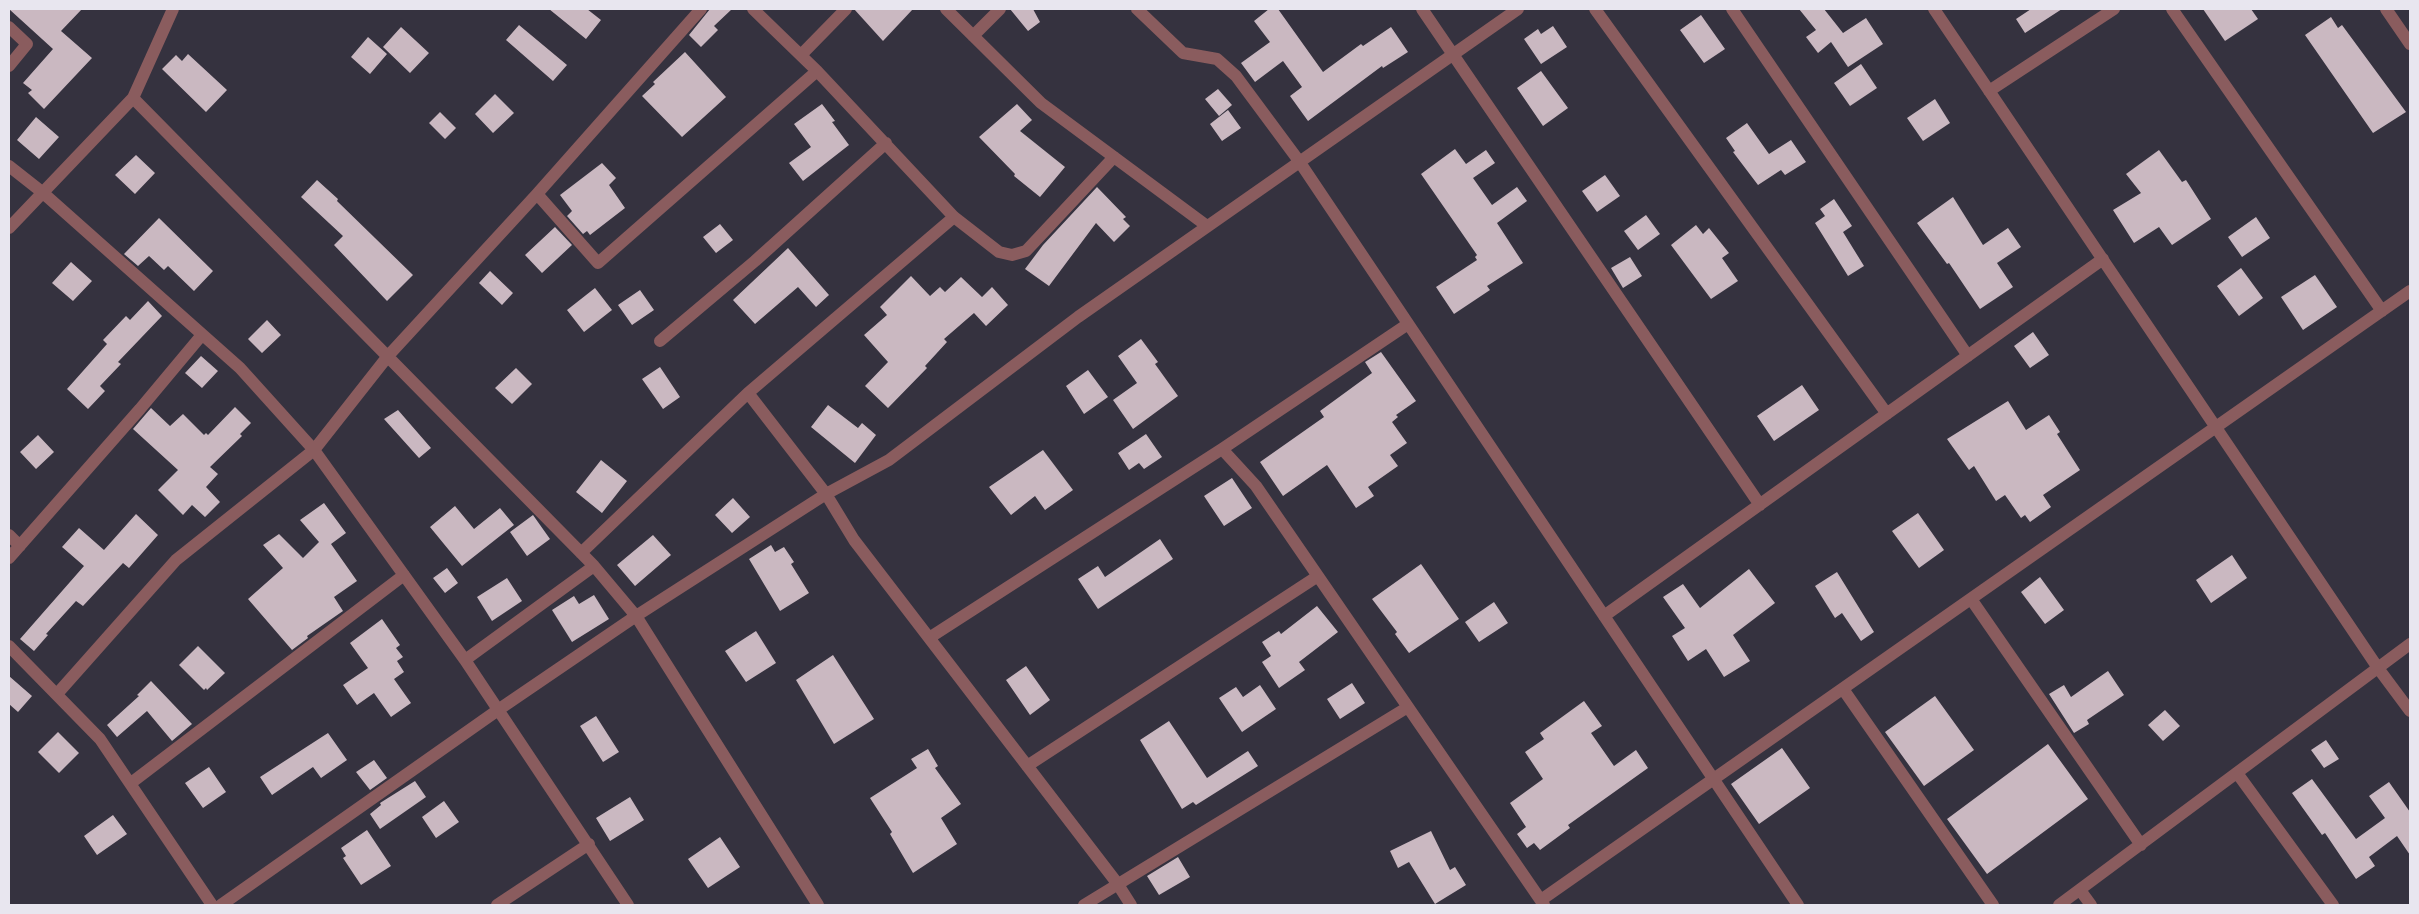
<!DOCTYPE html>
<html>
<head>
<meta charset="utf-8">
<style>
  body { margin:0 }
  #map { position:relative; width:2419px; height:914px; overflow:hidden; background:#35323f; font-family:Manrope,sans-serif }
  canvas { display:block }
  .frame { position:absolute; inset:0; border:10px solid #e8e6ef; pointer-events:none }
</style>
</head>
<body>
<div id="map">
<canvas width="2419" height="914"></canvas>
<div class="frame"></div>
</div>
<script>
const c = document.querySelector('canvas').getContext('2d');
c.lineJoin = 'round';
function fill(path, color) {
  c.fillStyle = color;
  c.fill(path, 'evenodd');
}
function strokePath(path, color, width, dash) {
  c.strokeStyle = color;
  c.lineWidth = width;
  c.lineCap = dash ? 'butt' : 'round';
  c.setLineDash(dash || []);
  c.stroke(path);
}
fill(new Path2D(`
  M 9,9 L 82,9 L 61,31 L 92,58 L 44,109 L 28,93 L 32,90 L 23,83 L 53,49 Z
  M 549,9 L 587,9 L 601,20 L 586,39 Z
  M 710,9 L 732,9 L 714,26 L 718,30 L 701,47 L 689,35 Z
  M 854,9 L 913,9 L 883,41 Z
  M 1010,9 L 1033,9 L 1040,22 L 1028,31 Z
  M 1269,9 L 1278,9 L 1323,72 L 1361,44 L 1363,46 L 1391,27 L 1408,52 L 1383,68 L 1382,66 L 1308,121 L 1290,96 L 1302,87 L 1283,61 L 1255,82 L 1241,63 L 1270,42 L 1254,21 Z
  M 1799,9 L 1824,9 L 1843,33 L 1866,18 L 1883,44 L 1848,67 L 1831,42 L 1818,53 L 1806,37 L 1816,30 Z
  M 2031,9 L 2062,9 L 2025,33 L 2016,19 Z
  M 2203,9 L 2251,9 L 2258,19 L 2225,41 Z
  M 1701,15 L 1725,49 L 1704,63 L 1680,30 Z
  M 2331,17 L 2338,28 L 2342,25 L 2406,112 L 2373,133 L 2305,35 Z
  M 519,25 L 567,65 L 553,81 L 506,40 Z
  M 1553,26 L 1567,47 L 1541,64 L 1524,39 L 1538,29 L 1541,34 Z
  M 401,27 L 429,53 L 410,73 L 383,47 Z
  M 368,37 L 387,54 L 370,74 L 351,57 Z
  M 685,52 L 726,97 L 682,137 L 642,96 L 655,84 L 653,82 Z
  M 188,54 L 227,90 L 206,112 L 162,69 L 176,55 L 182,61 Z
  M 1861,64 L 1877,88 L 1850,106 L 1834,83 Z
  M 1541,71 L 1568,108 L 1543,126 L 1517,88 Z
  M 1218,89 L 1232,105 L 1219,116 L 1205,99 Z
  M 495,94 L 514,113 L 493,133 L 475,114 Z
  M 1935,99 L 1950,123 L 1923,141 L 1907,118 Z
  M 822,104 L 835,121 L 832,122 L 849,145 L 803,181 L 789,163 L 811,147 L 794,124 Z
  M 1017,104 L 1032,120 L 1020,131 L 1065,167 L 1040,197 L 1014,176 L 1015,174 L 979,137 Z
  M 1228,110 L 1241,128 L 1222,141 L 1210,124 Z
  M 440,112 L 456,128 L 445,139 L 429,123 Z
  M 36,117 L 59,137 L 39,159 L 17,140 Z
  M 1747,123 L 1769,154 L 1791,140 L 1806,162 L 1785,175 L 1781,170 L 1758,185 L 1733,152 L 1735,151 L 1726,138 Z
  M 1455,149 L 1466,164 L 1486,150 L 1495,163 L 1473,178 L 1492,205 L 1517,187 L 1527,201 L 1497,223 L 1523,263 L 1487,286 L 1490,290 L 1454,314 L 1436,287 L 1477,260 L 1475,257 L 1477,255 L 1421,174 Z
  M 2159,150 L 2182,182 L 2186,180 L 2211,219 L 2172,245 L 2159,227 L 2134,243 L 2113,210 L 2141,193 L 2126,174 Z
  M 136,155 L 155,173 L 135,194 L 115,175 Z
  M 602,163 L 616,178 L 609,185 L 625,208 L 590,235 L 587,231 L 583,234 L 567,216 L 572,211 L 560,195 Z
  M 1605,175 L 1620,196 L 1597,212 L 1582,191 Z
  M 317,180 L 338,199 L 337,201 L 413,275 L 387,301 L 334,245 L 343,236 L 301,197 Z
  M 1097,187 L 1126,217 L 1123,219 L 1130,226 L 1114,242 L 1096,223 L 1049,286 L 1025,269 L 1043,245 Z
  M 1953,197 L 1983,245 L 2008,228 L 2021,247 L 1997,263 L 2013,287 L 1980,309 L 1949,263 L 1947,264 L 1917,223 Z
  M 1834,199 L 1852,226 L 1843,232 L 1864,266 L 1848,276 L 1815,223 L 1825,216 L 1820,209 Z
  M 1646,215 L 1660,234 L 1638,250 L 1624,231 Z
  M 2256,217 L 2270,238 L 2242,257 L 2228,237 Z
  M 159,218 L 213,271 L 194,291 L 168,266 L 164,270 L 149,256 L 138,266 L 124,254 Z
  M 720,224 L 733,240 L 716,253 L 703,237 Z
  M 1696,225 L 1703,234 L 1709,228 L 1729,253 L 1722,258 L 1738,281 L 1711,299 L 1671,245 Z
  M 555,227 L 572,245 L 542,273 L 525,255 Z
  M 788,248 L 829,295 L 816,307 L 798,287 L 755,324 L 733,300 Z
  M 1630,257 L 1642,276 L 1623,288 L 1611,268 Z
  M 71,262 L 92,281 L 73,301 L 52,283 Z
  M 2241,268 L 2263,298 L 2239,316 L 2217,286 Z
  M 490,271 L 513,293 L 502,305 L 479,283 Z
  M 2315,275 L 2337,307 L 2303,330 L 2281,297 Z
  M 911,276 L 930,296 L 940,287 L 945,292 L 961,277 L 982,297 L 992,287 L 1008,305 L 986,326 L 974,313 L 944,339 L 947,342 L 925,366 L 927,368 L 888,408 L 865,386 L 888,362 L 864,335 L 887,315 L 880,307 Z
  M 595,288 L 612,310 L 584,332 L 567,310 Z
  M 640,290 L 654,310 L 632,325 L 618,305 Z
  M 148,301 L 162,316 L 118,362 L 121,364 L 100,386 L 105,391 L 88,409 L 67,389 L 107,344 L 103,340 L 126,316 L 130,320 Z
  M 267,320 L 281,335 L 262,353 L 248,339 Z
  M 2033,332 L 2049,355 L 2030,368 L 2014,346 Z
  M 1141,339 L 1158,362 L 1155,364 L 1178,396 L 1133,429 L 1113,400 L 1137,383 L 1118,356 Z
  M 1381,352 L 1416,401 L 1396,415 L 1398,417 L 1392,422 L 1407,443 L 1390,455 L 1398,466 L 1368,487 L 1374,496 L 1356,508 L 1327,465 L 1283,496 L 1260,462 L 1324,417 L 1320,411 L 1372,373 L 1365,362 Z
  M 201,356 L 218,371 L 202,388 L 185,373 Z
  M 660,367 L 680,397 L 663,409 L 642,379 Z
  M 516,368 L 532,384 L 512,404 L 495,388 Z
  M 1088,370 L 1108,397 L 1084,414 L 1066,386 Z
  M 1802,385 L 1819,410 L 1774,441 L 1757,416 Z
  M 2008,401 L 2026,430 L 2049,415 L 2060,432 L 2057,434 L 2080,470 L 2043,495 L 2051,507 L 2030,522 L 2025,515 L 2021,518 L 2005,495 L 1996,501 L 1974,466 L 1969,470 L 1947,439 Z
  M 828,405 L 858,428 L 862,423 L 876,435 L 855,463 L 811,427 Z
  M 235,407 L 251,423 L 240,434 L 242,436 L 210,467 L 218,474 L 206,487 L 220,502 L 205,517 L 192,505 L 183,515 L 158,490 L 178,470 L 133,429 L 151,408 L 170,426 L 183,414 L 204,435 L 206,433 L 208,435 Z
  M 398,410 L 431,448 L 419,458 L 384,419 Z
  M 1146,434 L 1162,457 L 1144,469 L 1139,463 L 1129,470 L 1118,453 Z
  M 38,435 L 54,452 L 36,469 L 20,452 Z
  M 1043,450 L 1073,490 L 1045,510 L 1035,496 L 1011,515 L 989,487 Z
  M 601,460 L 627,481 L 602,513 L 576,492 Z
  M 1232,478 L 1252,508 L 1224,526 L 1204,496 Z
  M 733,498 L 750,517 L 732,533 L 715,515 Z
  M 324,503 L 346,533 L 331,544 L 357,581 L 334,597 L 343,611 L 307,636 L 308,638 L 292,650 L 248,599 L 283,568 L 263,545 L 279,534 L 303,558 L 319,542 L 300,520 Z
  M 455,506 L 474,529 L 500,508 L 514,525 L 462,566 L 430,527 Z
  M 1918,513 L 1944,550 L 1919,568 L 1892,531 Z
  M 136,514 L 158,535 L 129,568 L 123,563 L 83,606 L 76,601 L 46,634 L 48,635 L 34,651 L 20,639 L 84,566 L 62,547 L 79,528 L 104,550 Z
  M 533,515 L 550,539 L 527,556 L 510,532 Z
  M 653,535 L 671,555 L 635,586 L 617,565 Z
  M 1160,539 L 1173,559 L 1098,609 L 1078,579 L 1098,566 L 1105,577 Z
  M 771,545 L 775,552 L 784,547 L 794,562 L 791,564 L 809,593 L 780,611 L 749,559 Z
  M 2232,555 L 2247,578 L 2211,603 L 2196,580 Z
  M 1421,564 L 1459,619 L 1409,653 L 1395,634 L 1397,632 L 1372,599 Z
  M 447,568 L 458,583 L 445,593 L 433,578 Z
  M 1749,569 L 1775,603 L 1733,635 L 1750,661 L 1724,677 L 1706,649 L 1688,661 L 1672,636 L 1685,628 L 1663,597 L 1683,584 L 1700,608 Z
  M 1837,572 L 1874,632 L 1861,641 L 1842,613 L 1835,618 L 1815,586 Z
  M 2040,577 L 2064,610 L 2045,624 L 2021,592 Z
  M 507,578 L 522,601 L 492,621 L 477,597 Z
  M 594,595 L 609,619 L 572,642 L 552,610 L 574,596 L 579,604 Z
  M 1494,602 L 1508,623 L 1479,642 L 1465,622 Z
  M 1317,606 L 1338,632 L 1299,662 L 1305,670 L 1279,688 L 1262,662 L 1271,656 L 1262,642 L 1279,631 L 1281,634 Z
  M 382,619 L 400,645 L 396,648 L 403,657 L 397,661 L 404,672 L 394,679 L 411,703 L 391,717 L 374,693 L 357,705 L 343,685 L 368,668 L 350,643 Z
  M 756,631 L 776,663 L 746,682 L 725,651 Z
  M 198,646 L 225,673 L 207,690 L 206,688 L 204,690 L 179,665 Z
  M 833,655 L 874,719 L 834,744 L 796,680 Z
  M 1026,666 L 1050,700 L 1030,715 L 1006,680 Z
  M 2108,671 L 2124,695 L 2087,720 L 2089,724 L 2074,733 L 2049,694 L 2064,685 L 2071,697 Z
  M 9,676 L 32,696 L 18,712 L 9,704 Z
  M 151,681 L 192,724 L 172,741 L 147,711 L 117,737 L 107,725 L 139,696 L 137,695 Z
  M 1352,683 L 1365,703 L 1340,719 L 1327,699 Z
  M 1260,685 L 1276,709 L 1242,732 L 1219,698 L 1236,687 L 1243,697 Z
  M 1935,696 L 1974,750 L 1924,786 L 1885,732 Z
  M 1584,701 L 1602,726 L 1591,733 L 1614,766 L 1636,750 L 1648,768 L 1568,825 L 1570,828 L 1540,850 L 1534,843 L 1527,848 L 1517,834 L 1526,827 L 1510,803 L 1543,779 L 1525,752 L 1544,739 L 1540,733 Z
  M 2165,710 L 2180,726 L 2163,741 L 2148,725 Z
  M 596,716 L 619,752 L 603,762 L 580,726 Z
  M 1169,721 L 1207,778 L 1248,751 L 1258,766 L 1196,805 L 1193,802 L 1182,809 L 1140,740 Z
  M 58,732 L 79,753 L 59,773 L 38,752 Z
  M 328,733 L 347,760 L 321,778 L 313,767 L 272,795 L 260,777 Z
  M 2326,740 L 2339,759 L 2324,768 L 2311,750 Z
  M 2048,744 L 2088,799 L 1987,874 L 1947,819 Z
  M 1782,748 L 1810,788 L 1759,824 L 1731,784 Z
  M 928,749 L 938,766 L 935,768 L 961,804 L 941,818 L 957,844 L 913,873 L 890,834 L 892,832 L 870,798 L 917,768 L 911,759 Z
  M 374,760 L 387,778 L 370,790 L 356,772 Z
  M 209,767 L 226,792 L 203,808 L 185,783 Z
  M 2312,779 L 2356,839 L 2385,818 L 2369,796 L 2389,782 L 2410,812 L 2410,855 L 2397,836 L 2369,857 L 2375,866 L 2356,879 L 2325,833 L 2322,835 L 2292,793 Z
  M 415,781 L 426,797 L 380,829 L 370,814 L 381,805 L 380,803 Z
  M 630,797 L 644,820 L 610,841 L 596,818 Z
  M 444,801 L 459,822 L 436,838 L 422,817 Z
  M 113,815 L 127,834 L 97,855 L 84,836 Z
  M 367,830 L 391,866 L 361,885 L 343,858 L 346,856 L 341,848 Z
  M 1431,831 L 1450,870 L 1455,867 L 1466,885 L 1435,904 L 1409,862 L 1398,868 L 1390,851 Z
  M 720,837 L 740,867 L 708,888 L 688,859 Z
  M 1178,857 L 1190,877 L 1159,895 L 1147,876 Z`), '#cab8c1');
strokePath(new Path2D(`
  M 753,9 L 817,71 L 954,217 L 999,252 L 1012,255 L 1026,251 L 1114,157
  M 946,9 L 1041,103 L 1207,226
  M 1137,9 L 1183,53 L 1217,59 L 1236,76 L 1299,161 L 1798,905
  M 1422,9 L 1760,505
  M 1595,9 L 1887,414
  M 1732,9 L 1968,356
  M 1934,9 L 2378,668 L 2410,711
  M 2172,9 L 2382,311
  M 2386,9 L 2410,44
  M 9,27 L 27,44 L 9,66
  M 973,36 L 1000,9
  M 801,55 L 846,9
  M 1989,91 L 2114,9
  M 133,98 L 594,566 L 636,616 L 818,905
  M 9,166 L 42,192 L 240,368 L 314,450 L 465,660 L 628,905
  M 537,194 L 598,263 L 817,71
  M 9,228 L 133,98 L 173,9
  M 660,341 L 755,261 L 886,143
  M 748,393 L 826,494 L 854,540 L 1117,883 L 1131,905
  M 1222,449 L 1256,486 L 1544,905
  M 9,535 L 20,546
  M 581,553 L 748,393 L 954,217
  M 9,558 L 140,409 L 201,336
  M 1971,599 L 2141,845
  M 1604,616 L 2103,259
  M 929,638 L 1222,449 L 1408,324
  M 9,646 L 100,739 L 212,905
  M 465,660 L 594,566
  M 1843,689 L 1993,905
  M 57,694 L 176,560 L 314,450 L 388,356 L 537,194 L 701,9
  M 1027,766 L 1318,576
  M 2237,773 L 2333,905
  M 131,783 L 404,575
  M 2080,890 L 2091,905
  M 1541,900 L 2410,291
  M 221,905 L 498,710 L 636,616 L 826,494 L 889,460 L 1078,317 L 1518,9
  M 497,905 L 589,844
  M 1084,905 L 1408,707
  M 2059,905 L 2410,644`), '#8a5c5e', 12);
</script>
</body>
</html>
